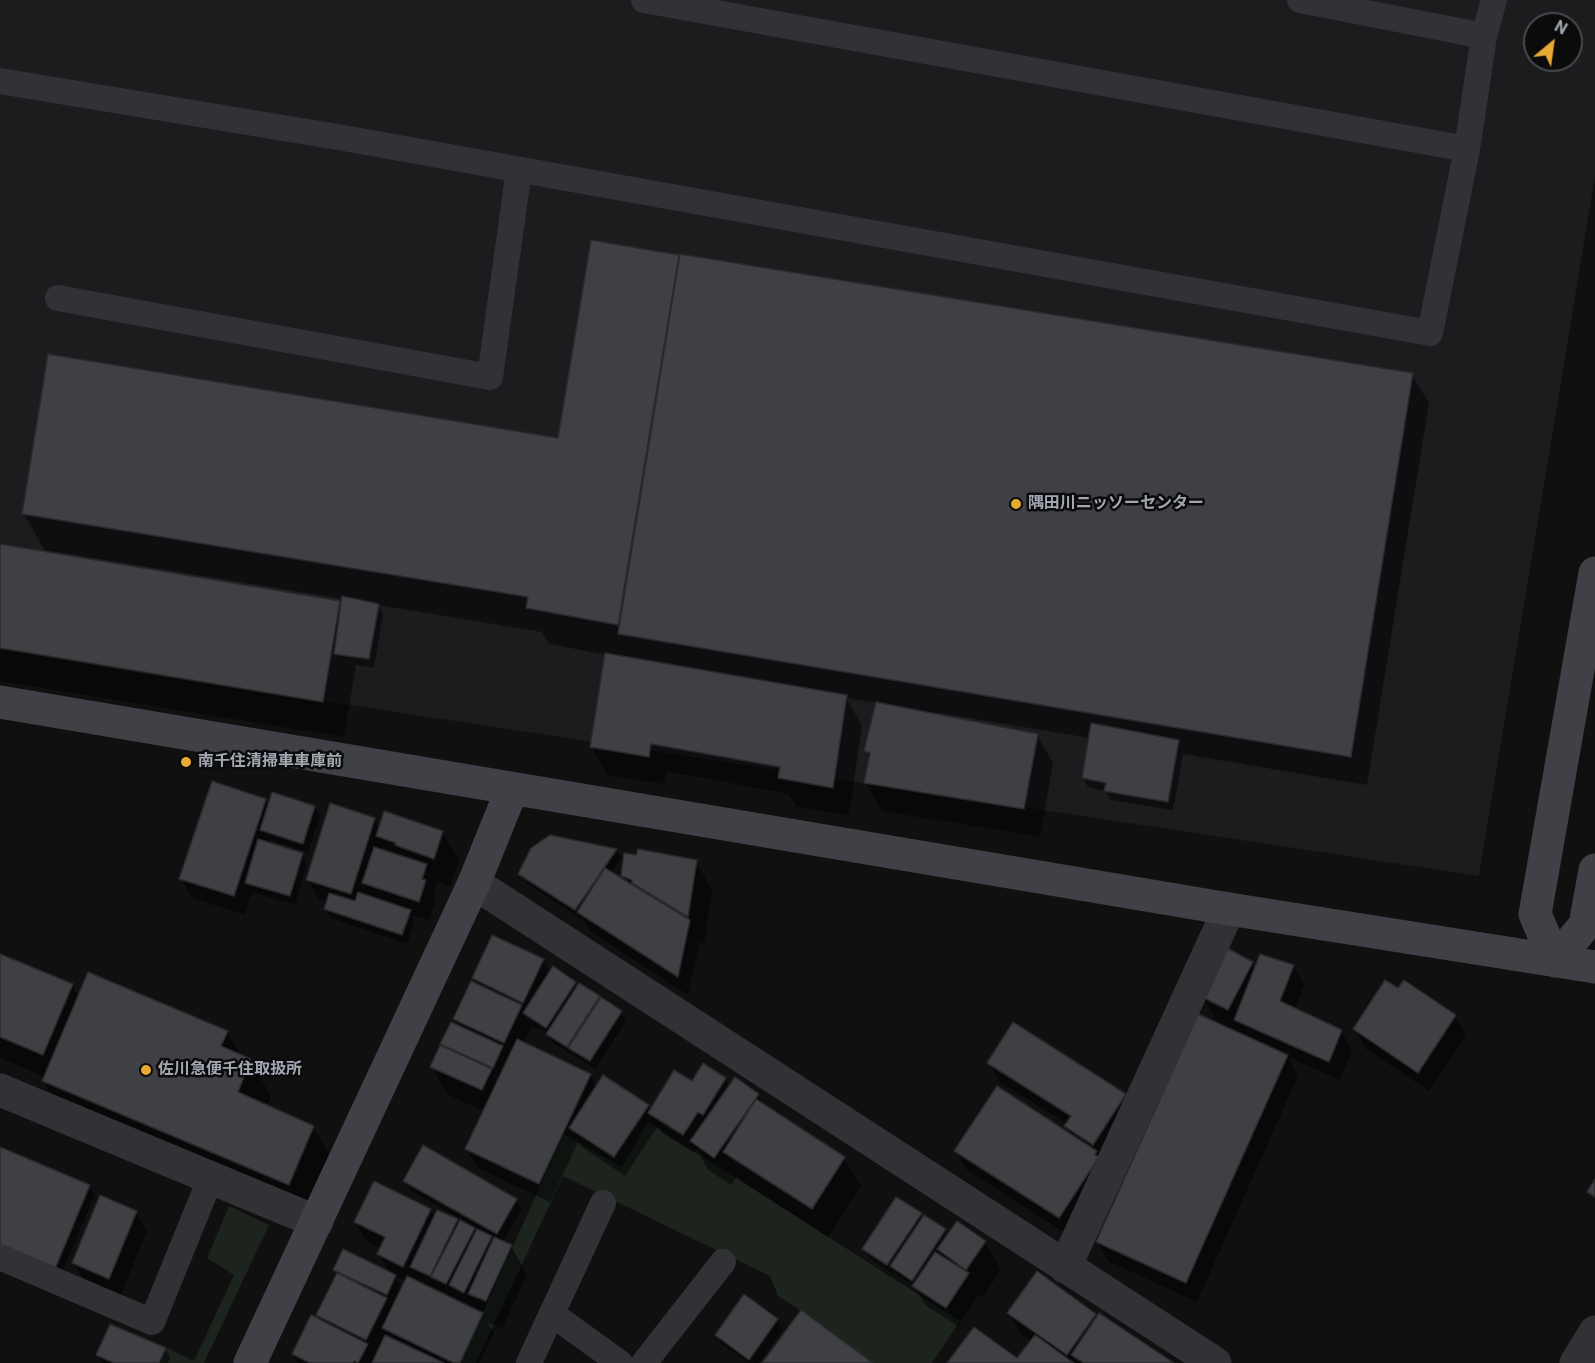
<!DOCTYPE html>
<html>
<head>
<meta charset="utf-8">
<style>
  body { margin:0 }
  #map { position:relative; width:1595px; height:1363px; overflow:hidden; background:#101011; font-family:Roboto,sans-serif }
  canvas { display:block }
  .north { position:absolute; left:1523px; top:12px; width:60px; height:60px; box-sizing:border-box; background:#0b0b0c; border:2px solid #47494e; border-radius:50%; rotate:29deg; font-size:16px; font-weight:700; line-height:24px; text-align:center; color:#a2a7b2 }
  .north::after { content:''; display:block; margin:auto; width:21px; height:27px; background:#e8aa32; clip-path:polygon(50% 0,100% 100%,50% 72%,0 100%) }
</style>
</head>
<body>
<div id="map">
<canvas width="1595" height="1363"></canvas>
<div class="north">N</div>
</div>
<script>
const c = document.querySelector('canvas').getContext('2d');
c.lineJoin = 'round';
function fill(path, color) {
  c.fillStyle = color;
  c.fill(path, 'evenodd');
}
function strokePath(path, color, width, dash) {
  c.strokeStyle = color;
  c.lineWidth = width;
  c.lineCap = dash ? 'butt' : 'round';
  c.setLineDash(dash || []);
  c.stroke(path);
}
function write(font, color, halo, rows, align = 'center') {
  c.font = font + ' Roboto,"Noto Sans JP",sans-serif';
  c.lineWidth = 5;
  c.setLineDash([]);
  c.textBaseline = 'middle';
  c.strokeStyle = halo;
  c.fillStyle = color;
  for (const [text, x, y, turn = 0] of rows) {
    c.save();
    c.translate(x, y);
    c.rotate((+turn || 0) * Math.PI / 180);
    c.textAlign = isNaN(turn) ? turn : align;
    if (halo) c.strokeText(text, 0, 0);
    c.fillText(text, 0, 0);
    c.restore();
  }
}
fill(new Path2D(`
  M 0,0 L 1595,0 L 1595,176 L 1479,876 L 138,673 L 0,649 ZM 1535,24 L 1571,24 L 1571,60 L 1535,60 Z`), '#1c1c1e');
fill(new Path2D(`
  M 648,1122 L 960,1321 L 932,1363 L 762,1363 L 801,1311 L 778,1296 L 770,1276 L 563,1176 L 476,1363 L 460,1363 L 564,1134 L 621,1167 Z
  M 229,1206 L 269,1225 L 204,1363 L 160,1363 L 167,1348 L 194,1361 L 234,1275 L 207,1258 Z`), '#1d241e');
fill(new Path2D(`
  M 678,256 L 681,261 L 1412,375 L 1429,403 L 1367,785 L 1183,754 L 1173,810 L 1111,800 L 1105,791 L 1088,787 L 1083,778 L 1090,738 L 939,713 L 938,716 L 1037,735 L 1053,763 L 1040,837 L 882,811 L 866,783 L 871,759 L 866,751 L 877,703 L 846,698 L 862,725 L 849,816 L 796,806 L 789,794 L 666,771 L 664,784 L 608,775 L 591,746 L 607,655 L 549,644 L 542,632 L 378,605 L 383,614 L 374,668 L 356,665 L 344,737 L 0,681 L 0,546 L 339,602 L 342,608 L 344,599 L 44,550 L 24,513 L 559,440 ZM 615,618 L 621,627 L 621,633 L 613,619 Z
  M 265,801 L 269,807 L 314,807 L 320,816 L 308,852 L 270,840 L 268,844 L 302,854 L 307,863 L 295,905 L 252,892 L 245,915 L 192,898 L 181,878 Z
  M 374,819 L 380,830 L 442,832 L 459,860 L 450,886 L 435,881 L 437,885 L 434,896 L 436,901 L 429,920 L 411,915 L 415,921 L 407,944 L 331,918 L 325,909 L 328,902 L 319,899 L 308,880 ZM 383,845 L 388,853 L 381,851 Z
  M 616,850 L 621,859 L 611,873 L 627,883 L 623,875 L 696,862 L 712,890 L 704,944 L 700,942 L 688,995 L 590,931 L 582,917 L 581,919 L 526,883 L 520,874 Z
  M 0,955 L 72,985 L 79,997 L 227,1032 L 241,1056 L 250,1060 L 271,1096 L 267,1106 L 313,1127 L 334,1163 L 310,1220 L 64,1117 L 43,1081 L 45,1077 L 0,1058 Z
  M 543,960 L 550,973 L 575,983 L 578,988 L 580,985 L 621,1012 L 626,1021 L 595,1069 L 553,1043 L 548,1034 L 540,1029 L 540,1030 L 532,1026 L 523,1044 L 590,1075 L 597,1087 L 647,1106 L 651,1111 L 693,1083 L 725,1079 L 730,1087 L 758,1095 L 764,1106 L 844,1158 L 861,1186 L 828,1237 L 741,1180 L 738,1175 L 731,1185 L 708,1170 L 697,1149 L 694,1153 L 661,1132 L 658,1126 L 625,1176 L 582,1147 L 578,1142 L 550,1202 L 478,1168 L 466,1149 L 484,1111 L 448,1095 L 432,1067 L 445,1049 L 442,1044 L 459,1027 L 454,1019 L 478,986 L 474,978 ZM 493,1075 L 500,1078 L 498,1082 Z
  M 1252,963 L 1256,969 L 1293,966 L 1304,985 L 1295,1010 L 1341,1031 L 1352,1050 L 1340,1080 L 1288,1057 L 1298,1076 L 1197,1302 L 1108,1261 L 1097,1242 L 1220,1026 L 1203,997 Z
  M 1398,990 L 1455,1016 L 1466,1035 L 1429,1091 L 1366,1049 L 1355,1029 Z
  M 989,1063 L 1125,1095 L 1136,1114 L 1070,1236 L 967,1170 L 956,1151 L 1072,1136 L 1066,1126 L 1067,1124 L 1000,1082 Z
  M 0,1149 L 89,1186 L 95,1195 L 60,1277 Z
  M 405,1181 L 516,1200 L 522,1209 L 503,1242 L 511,1246 L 527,1275 L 502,1329 L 487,1322 L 494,1333 L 479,1363 L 298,1363 L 293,1354 L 322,1323 L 318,1315 L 338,1274 L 335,1270 L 390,1273 L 378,1254 L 381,1248 L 366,1241 L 355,1222 L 430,1210 L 435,1218 L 457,1220 L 459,1225 L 471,1228 L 472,1226 L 476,1233 L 478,1229 L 410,1190 ZM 395,1276 L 406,1281 L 402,1288 L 400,1283 Z
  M 136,1212 L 147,1231 L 120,1297 L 85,1282 L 74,1263 Z
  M 921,1215 L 923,1219 L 945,1230 L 948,1236 L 985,1242 L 1001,1270 L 983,1297 L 979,1294 L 958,1326 L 925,1305 L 915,1287 L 898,1276 L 895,1271 L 893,1274 L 870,1258 L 864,1249 Z
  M 1009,1314 L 1095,1315 L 1097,1319 L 1171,1363 L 949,1363 L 1017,1360 L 1032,1341 L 1020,1333 Z
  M 777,1320 L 783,1329 L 759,1363 L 748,1363 L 722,1344 L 717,1335 Z
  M 165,1349 L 170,1358 L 168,1363 L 102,1363 L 98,1355 Z`), '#0007');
const building = new Path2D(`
  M 591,240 L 679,255 L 618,625 L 526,608 L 528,597 L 22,514 L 48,354 L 558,438 Z
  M 680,254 L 1413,373 L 1351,757 L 618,634 Z
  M 0,544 L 340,601 L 323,702 L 0,648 Z
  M 342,596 L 379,604 L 369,659 L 334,654 Z
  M 605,653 L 847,695 L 833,788 L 778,778 L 780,767 L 651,744 L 649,757 L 590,747 Z
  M 876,702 L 1038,734 L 1024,809 L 864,783 L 870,753 L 864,751 Z
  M 1091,723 L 1179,740 L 1168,802 L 1104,791 L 1106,783 L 1082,778 Z
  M 212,781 L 266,799 L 234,896 L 179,879 Z
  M 272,792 L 315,806 L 303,844 L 260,830 Z
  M 330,803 L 375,818 L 351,894 L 306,880 Z
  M 384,811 L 443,831 L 434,859 L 395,845 L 396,843 L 376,836 Z
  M 550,835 L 617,849 L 575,910 L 518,874 L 531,848 Z
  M 258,839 L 303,853 L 290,896 L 245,883 Z
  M 374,847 L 427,864 L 422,879 L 426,880 L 419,902 L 362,883 Z
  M 638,849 L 697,860 L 688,917 L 632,883 L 632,880 L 621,876 L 624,853 L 636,855 Z
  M 605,868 L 690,920 L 678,977 L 577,912 Z
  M 358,892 L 411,910 L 402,935 L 324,909 L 329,893 L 355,901 Z
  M 492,935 L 544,959 L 523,1003 L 472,978 Z
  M 1227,948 L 1253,962 L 1228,1010 L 1202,997 Z
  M 0,954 L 73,984 L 43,1055 L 0,1037 Z
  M 1260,954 L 1294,965 L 1280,1001 L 1342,1030 L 1329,1062 L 1234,1020 Z
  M 553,966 L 576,982 L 546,1028 L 523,1013 Z
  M 88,972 L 228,1031 L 221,1046 L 251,1059 L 238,1092 L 314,1126 L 289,1185 L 42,1081 Z
  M 1385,980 L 1398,988 L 1404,980 L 1456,1015 L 1418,1073 L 1353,1029 Z
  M 471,981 L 522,1005 L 504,1043 L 453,1019 Z
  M 579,983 L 600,996 L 567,1047 L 546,1034 Z
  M 601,997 L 622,1011 L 590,1061 L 568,1048 Z
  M 1198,1014 L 1288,1055 L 1186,1283 L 1096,1242 Z
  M 451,1022 L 503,1046 L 493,1068 L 440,1044 Z
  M 1013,1022 L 1126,1094 L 1093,1145 L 1064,1126 L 1071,1116 L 987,1063 Z
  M 517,1039 L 591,1074 L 539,1184 L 465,1149 Z
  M 440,1045 L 492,1069 L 482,1090 L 430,1067 Z
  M 703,1063 L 726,1078 L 703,1115 L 698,1112 L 683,1135 L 648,1113 L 674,1070 L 692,1081 Z
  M 603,1075 L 649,1105 L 614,1157 L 569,1128 Z
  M 735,1077 L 759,1094 L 714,1158 L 690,1141 Z
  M 997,1086 L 1097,1151 L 1095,1155 L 1099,1157 L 1059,1218 L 954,1151 Z
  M 756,1099 L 845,1157 L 812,1209 L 723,1152 Z
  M 423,1145 L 517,1199 L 497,1234 L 403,1181 Z
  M 0,1147 L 90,1185 L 55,1269 L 0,1246 Z
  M 1595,1179 L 1595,1197 L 1587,1192 Z
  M 374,1181 L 431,1209 L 403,1267 L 377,1254 L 385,1237 L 354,1222 Z
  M 100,1195 L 137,1211 L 109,1279 L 72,1263 Z
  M 896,1197 L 922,1213 L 887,1265 L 862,1249 Z
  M 437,1210 L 458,1219 L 430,1276 L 410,1267 Z
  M 924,1215 L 946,1229 L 912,1281 L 890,1266 Z
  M 460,1220 L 475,1228 L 446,1284 L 431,1277 Z
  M 957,1221 L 986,1241 L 966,1270 L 937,1249 Z
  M 477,1229 L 492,1236 L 464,1293 L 449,1285 Z
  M 494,1237 L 512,1245 L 486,1301 L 468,1294 Z
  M 343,1249 L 396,1275 L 387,1295 L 333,1270 Z
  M 935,1252 L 969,1273 L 946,1308 L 912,1286 Z
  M 1037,1271 L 1096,1314 L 1067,1355 L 1007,1313 Z
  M 337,1273 L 387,1298 L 366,1340 L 316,1315 Z
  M 407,1276 L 483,1313 L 460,1363 L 454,1363 L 382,1328 Z
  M 744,1294 L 778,1319 L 749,1360 L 715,1335 Z
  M 801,1310 L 873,1363 L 762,1363 Z
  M 1099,1313 L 1174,1363 L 1084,1363 L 1071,1355 Z
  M 311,1315 L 368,1344 L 358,1363 L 354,1361 L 353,1363 L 310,1363 L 292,1354 Z
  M 110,1324 L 166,1348 L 159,1363 L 114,1363 L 96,1355 Z
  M 974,1327 L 1017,1358 L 1035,1335 L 1074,1363 L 947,1363 Z
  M 385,1335 L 444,1363 L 372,1363 Z`);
fill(building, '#3f4044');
strokePath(building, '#2a2a2d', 1.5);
strokePath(new Path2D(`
  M 644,0 L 1467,149
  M 1300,0 L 1484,36
  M 0,81 L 338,137 L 1430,333 L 1467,149 L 1484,36 L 1494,0
  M 58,298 L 490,377 L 519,170
  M 0,1257 L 152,1322 L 211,1177
  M 552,1314 L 620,1363
  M 529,1363 L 603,1203
  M 644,1363 L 723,1262`), '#313236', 26);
strokePath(new Path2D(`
  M 474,883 L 1215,1363
  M 0,1090 L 317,1222
  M 1065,1267 L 1229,909
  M 1576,1363 L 1595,1332`), '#313236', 33);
strokePath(new Path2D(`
  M 1595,573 L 1535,914 L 1555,961 L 1585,925 L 1595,870
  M 0,702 L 1229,909 L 1595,967
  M 250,1363 L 474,883 L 512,789`), '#404146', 33);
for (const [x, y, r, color] of [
  [1016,504,6,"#e8aa32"],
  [186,762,6,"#e8aa32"],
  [146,1070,6,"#e8aa32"]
]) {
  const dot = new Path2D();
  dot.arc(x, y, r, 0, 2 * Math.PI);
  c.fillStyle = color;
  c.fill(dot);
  strokePath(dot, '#0b0b0c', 2);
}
write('bold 16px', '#a2a7b2', '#0b0b0c', [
  ["隅田川ニッソーセンター",1028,504],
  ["南千住清掃車車庫前",198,762],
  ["佐川急便千住取扱所",158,1070]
], 'left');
</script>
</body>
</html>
